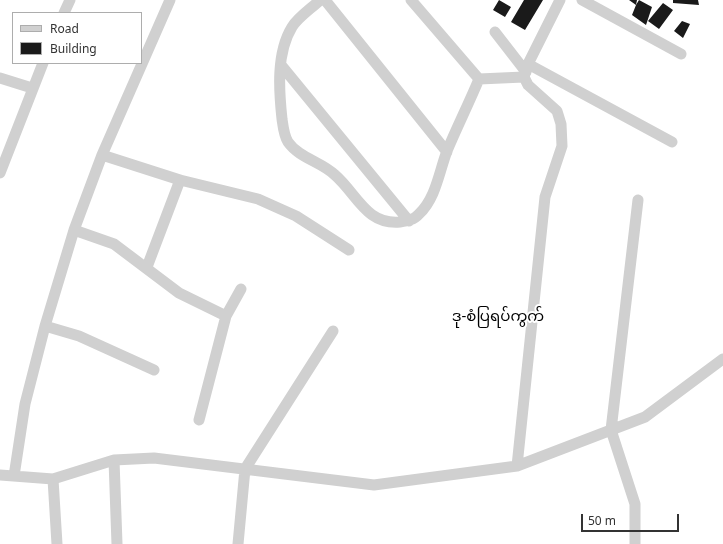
<!DOCTYPE html>
<html>
<head>
<meta charset="utf-8">
<style>
  body { margin:0 }
  #map { position:relative; width:723px; height:544px; overflow:hidden; background:#fff; font-family:"Noto Sans",sans-serif }
  canvas { display:block }
  .legend { position:absolute; left:12px; top:12px; width:130px; height:52px; box-sizing:border-box; background:#fff; border:1px solid #adadad; margin:0; padding:5px 7px; list-style:none; font-size:12px; color:#333 }
  .legend li { display:flex; align-items:center; gap:8px; height:20px }
  .legend b { width:20px; border:1px solid #adadad }
  .scale { position:absolute; left:581px; top:514px; width:98px; height:18px; box-sizing:border-box; border:2px solid #333; border-top:0; padding-left:5px; font-size:12px; line-height:14px; white-space:nowrap; color:#333; -webkit-text-stroke:3px #fff; paint-order:stroke }
</style>
</head>
<body>
<div id="map">
<canvas width="723" height="544"></canvas>
<ul class="legend">
<li><b style="height:5px;background:#d0d0d0"></b>Road</li>
<li><b style="height:11px;background:#1a1a1a"></b>Building</li>
</ul>
<div class="scale">50 m</div>
</div>
<script>
const c = document.querySelector('canvas').getContext('2d');
c.lineJoin = 'round';
function fill(path, color) {
  c.fillStyle = color;
  c.fill(path, 'evenodd');
}
function strokePath(path, color, width, dash) {
  c.strokeStyle = color;
  c.lineWidth = width;
  c.lineCap = dash ? 'butt' : 'round';
  c.setLineDash(dash || []);
  c.stroke(path);
}
function write(font, color, halo, rows, align = 'center') {
  c.font = font + ' "Noto Sans","Noto Sans Myanmar",sans-serif';
  c.lineWidth = 4;
  c.setLineDash([]);
  c.textBaseline = 'middle';
  c.strokeStyle = halo;
  c.fillStyle = color;
  for (const [text, x, y, turn = 0] of rows) {
    c.save();
    c.translate(x, y);
    c.rotate((+turn || 0) * Math.PI / 180);
    c.textAlign = isNaN(turn) ? turn : align;
    if (halo) c.strokeText(text, 0, 0);
    c.fillText(text, 0, 0);
    c.restore();
  }
}
fill(new Path2D(`
  M 499,0 L 511,7 L 505,17 L 493,10 Z
  M 524,0 L 543,0 L 525,30 L 511,22 Z
  M 629,0 L 637,0 L 636,5 L 639,0 L 652,7 L 646,25 L 632,15 L 636,5 Z
  M 673,0 L 698,0 L 699,5 L 673,3 Z
  M 663,3 L 673,10 L 659,29 L 648,21 Z
  M 682,21 L 690,24 L 683,38 L 674,31 Z`), '#1a1a1a');
strokePath(new Path2D(`
  M 320,0 C 312,8 298,17 292,27 C 276,53 279,91 282,119 C 283,126 284,136 288,142 C 299,158 322,162 335,175 C 357,194 366,225 400,222 C 407,221 414,220 419,214 C 436,198 439,172 447,151 C 457,127 469,103 479,79
  M 325,0 L 447,152
  M 411,0 L 479,79 L 524,77
  M 582,0 L 681,54
  M 64,13 L 70,0
  M 495,32 L 526,72
  M 528,64 L 672,142
  M 281,65 L 409,221
  M 0,78 L 32,88
  M 102,155 L 180,180 L 258,199 L 296,216 L 349,250
  M 0,173 L 43,63
  M 74,230 L 114,244 L 179,293 L 226,316 L 241,289
  M 147,267 L 180,180
  M 45,326 L 79,336 L 154,370
  M 199,420 L 226,316
  M 114,460 L 117,544
  M 517,466 L 545,197 L 562,146 L 561,124 L 557,111 L 528,85 L 524,77 L 528,64 L 560,0
  M 0,475 L 53,479 L 114,460 L 154,458 L 374,485 L 517,466 L 645,417 L 723,359
  M 14,476 L 25,404 L 45,326 L 74,230 L 102,155 L 170,0
  M 53,479 L 57,544
  M 238,544 L 245,469 L 333,331
  M 635,544 L 635,504 L 611,430 L 638,200`), '#d0d0d0', 11);
write('15px', '#000', '#fff', [
  ["ဒု-စံပြရပ်ကွက်",498,317]
]);
</script>
</body>
</html>
